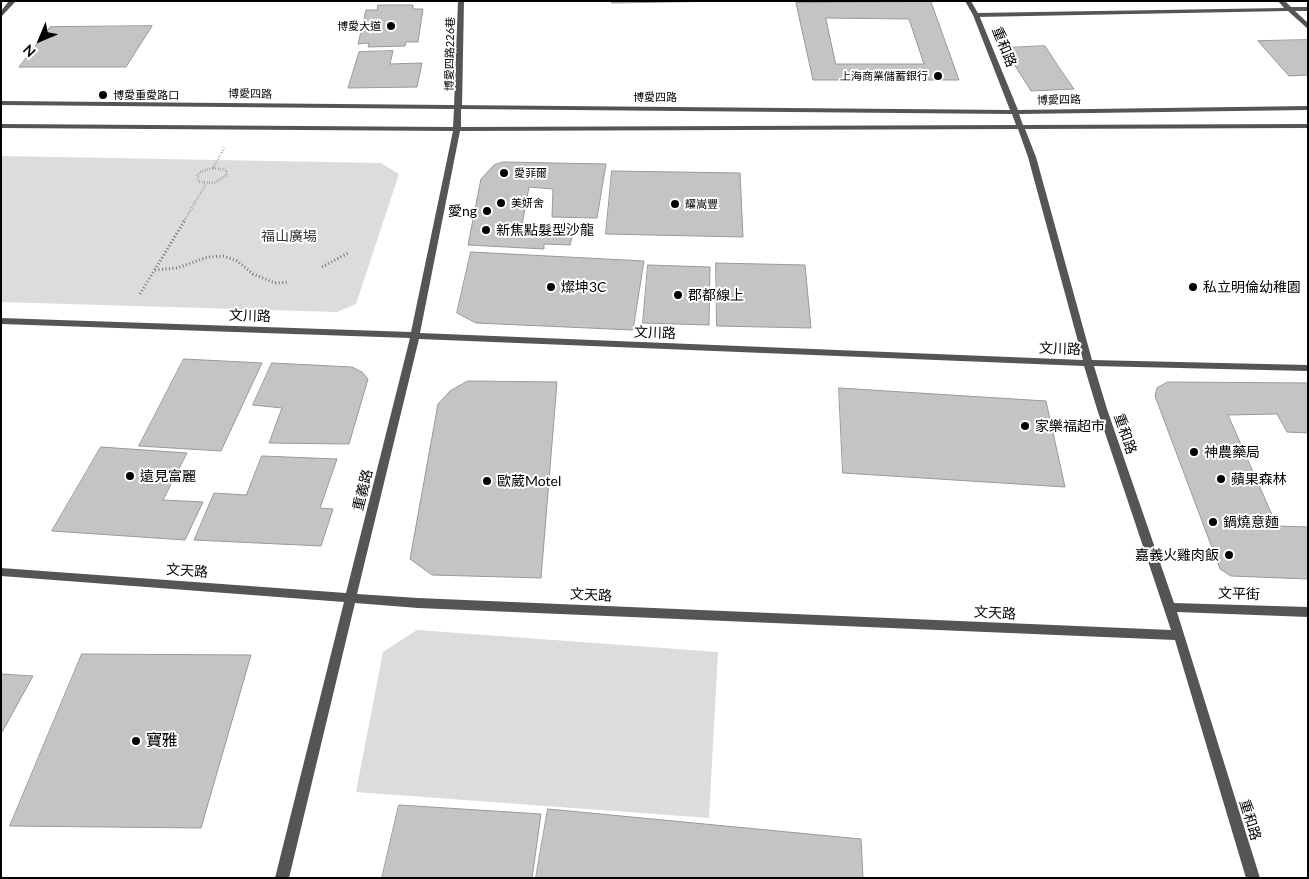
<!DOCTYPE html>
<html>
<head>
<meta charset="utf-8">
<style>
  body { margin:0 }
  #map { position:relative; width:1309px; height:879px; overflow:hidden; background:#fff; font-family:Lato,sans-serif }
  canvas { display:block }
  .frame { position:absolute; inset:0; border:2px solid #000; pointer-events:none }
  .north { position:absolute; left:15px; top:15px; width:50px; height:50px; -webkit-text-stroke:4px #fff; paint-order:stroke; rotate:225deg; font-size:14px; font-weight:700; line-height:20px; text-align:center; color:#000 }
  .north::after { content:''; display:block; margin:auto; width:18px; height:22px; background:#000; clip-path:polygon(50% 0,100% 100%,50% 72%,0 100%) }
</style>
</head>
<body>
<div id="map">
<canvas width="1309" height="879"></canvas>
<div class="frame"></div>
<div class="north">N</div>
</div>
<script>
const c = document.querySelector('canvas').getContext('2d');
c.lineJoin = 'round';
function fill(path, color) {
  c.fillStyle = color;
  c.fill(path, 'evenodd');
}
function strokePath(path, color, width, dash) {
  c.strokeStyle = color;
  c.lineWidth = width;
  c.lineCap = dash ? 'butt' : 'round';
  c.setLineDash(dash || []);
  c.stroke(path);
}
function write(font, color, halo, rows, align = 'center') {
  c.font = font + ' Lato,"Noto Sans TC",sans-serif';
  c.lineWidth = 4;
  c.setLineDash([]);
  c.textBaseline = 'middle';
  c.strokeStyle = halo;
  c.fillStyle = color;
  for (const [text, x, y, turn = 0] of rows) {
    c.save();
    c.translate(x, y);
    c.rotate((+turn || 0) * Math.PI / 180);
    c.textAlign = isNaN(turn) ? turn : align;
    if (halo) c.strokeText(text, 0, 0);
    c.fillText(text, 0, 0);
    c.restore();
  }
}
fill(new Path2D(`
  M 1,156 L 381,163 L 399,174 L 356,304 L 337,312 L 1,302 Z
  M 417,630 L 718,652 L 709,818 L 356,792 L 383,652 Z`), '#dcdcdc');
const building = new Path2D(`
  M 612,1 L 725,1 L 612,3 Z
  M 931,2 L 959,80 L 813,80 L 796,3 ZM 826,18 L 909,19 L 924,64 L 836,64 Z
  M 378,5 L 413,5 L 413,9 L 423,9 L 418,42 L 406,42 L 405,46 L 368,47 L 369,43 L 358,44 L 366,10 L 377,10 Z
  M 152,26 L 126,67 L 19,67 L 50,27 Z
  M 1308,40 L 1308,75 L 1289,76 L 1258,41 Z
  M 1045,46 L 1058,66 L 1074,89 L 1031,91 L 1004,48 Z
  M 393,51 L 390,64 L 422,63 L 417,87 L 348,88 L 359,52 Z
  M 503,162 L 606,164 L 597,218 L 552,217 L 553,189 L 529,187 L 520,236 L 539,237 L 543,224 L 575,225 L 570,245 L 544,244 L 544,249 L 468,245 L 481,179 L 494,165 Z
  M 612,171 L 740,173 L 743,237 L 606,234 Z
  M 471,252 L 644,261 L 633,330 L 476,323 L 457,313 Z
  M 716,263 L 805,265 L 811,328 L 717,326 Z
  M 648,265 L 710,267 L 709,325 L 643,323 Z
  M 184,359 L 262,363 L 221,451 L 139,446 Z
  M 272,363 L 352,367 L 362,372 L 368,379 L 349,444 L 269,443 L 282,408 L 253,405 Z
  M 468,381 L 557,382 L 541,578 L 432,575 L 410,559 L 438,404 L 450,391 Z
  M 1168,382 L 1308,383 L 1308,433 L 1287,432 L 1277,414 L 1228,415 L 1277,526 L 1308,527 L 1308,579 L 1231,576 L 1220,569 L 1155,396 L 1157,388 Z
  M 839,388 L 1046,401 L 1065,487 L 843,473 Z
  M 101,447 L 187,453 L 163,500 L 203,502 L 185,540 L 52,531 Z
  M 262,456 L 337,459 L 320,508 L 333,509 L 321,546 L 194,540 L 214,493 L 246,495 Z
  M 82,654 L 251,655 L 201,828 L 10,826 Z
  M 1,674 L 33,676 L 1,734 Z
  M 399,805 L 541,814 L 532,878 L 382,878 Z
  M 548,809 L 861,839 L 863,878 L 536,878 Z`);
fill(building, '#c4c4c4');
strokePath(building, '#999', 1);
strokePath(new Path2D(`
  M 213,168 L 226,170 L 227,175 L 214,183 L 199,182 L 197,177 L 200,172 Z
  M 213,168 L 225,147
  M 184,221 L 206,184`), '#777', 2.5, [0.5, 2]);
strokePath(new Path2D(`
  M 322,267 L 348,253
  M 155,270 L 177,268 L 208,257 L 224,256 L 237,261 L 253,274 L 275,283 L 289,282
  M 140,294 L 185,220`), '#777', 3, [1, 2.5]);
fill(new Path2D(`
  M 458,1 L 464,1 L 462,107 L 458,109 L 454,107 Z
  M 1278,1 L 1285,1 L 1291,7 L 1308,7 L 1308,11 L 1295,11 L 1308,23 L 1308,29 L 1288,11 L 976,17 L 973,15 L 976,13 L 1284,8 Z`), '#555');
fill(new Path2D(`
  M 9,1 L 16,1 L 1,17 L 1,11 Z
  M 965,1 L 971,1 L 979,15 L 1018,110 L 1308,106 L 1308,110 L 1019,114 L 1023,125 L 1308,124 L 1308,128 L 1025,129 L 1036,157 L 1092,360 L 1308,365 L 1308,371 L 1094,366 L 1107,409 L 1174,603 L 1308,607 L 1308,617 L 1177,612 L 1260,878 L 1246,878 L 1175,640 L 418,608 L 355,603 L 289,878 L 275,878 L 344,602 L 1,576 L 1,568 L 346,593 L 410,338 L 1,324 L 1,318 L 411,332 L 453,131 L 1,128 L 1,124 L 453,127 L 454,109 L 1,105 L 1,101 L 1010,110 L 973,15 ZM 461,109 L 1012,114 L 1016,125 L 461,127 ZM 1018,129 L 1028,157 L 1083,360 L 420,333 L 460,131 ZM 419,339 L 1084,366 L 1097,409 L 1171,630 L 418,598 L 357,594 Z`), '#555');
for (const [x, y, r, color] of [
  [391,26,5,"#000"],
  [938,76,5,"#000"],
  [103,95,5,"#000"],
  [504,173,5,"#000"],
  [501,203,5,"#000"],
  [675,204,5,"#000"],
  [487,211,5,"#000"],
  [486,230,5,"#000"],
  [551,287,5,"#000"],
  [1193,287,5,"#000"],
  [678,295,5,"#000"],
  [1025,426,5,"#000"],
  [1194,452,5,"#000"],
  [130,476,5,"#000"],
  [1221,479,5,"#000"],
  [487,481,5,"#000"],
  [1213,522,5,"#000"],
  [1229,555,5,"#000"],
  [136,741,5,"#000"]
]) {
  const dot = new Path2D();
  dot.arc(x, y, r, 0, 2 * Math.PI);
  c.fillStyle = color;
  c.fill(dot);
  strokePath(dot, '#fff', 2);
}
write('11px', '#000', '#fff', [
  ["博愛大道",381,26,"right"],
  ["上海商業儲蓄銀行",928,76,"right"],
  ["博愛重愛路口",113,95],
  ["愛菲爾",514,173],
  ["美妍舍",511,203],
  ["耀嵩豐",685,204]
], 'left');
write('11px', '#000', '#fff', [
  ["博愛四路226巷",450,54,-89],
  ["博愛四路",250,94,1],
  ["博愛四路",655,97],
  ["博愛四路",1059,100,-1]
]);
write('14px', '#000', '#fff', [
  ["重和路",1004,47,68],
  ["文川路",250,316,2],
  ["文川路",655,333,2],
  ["文川路",1060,349,2],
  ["重和路",1125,434,71],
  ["重義路",363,490,-76],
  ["文天路",187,571,4],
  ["文平街",1239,594,2],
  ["文天路",591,595,3],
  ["文天路",995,613,3],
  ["重和路",1250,820,73]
]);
write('14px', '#000', '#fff', [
  ["愛ng",477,211,"right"],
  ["新焦點髮型沙龍",496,230],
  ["燦坤3C",561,287],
  ["私立明倫幼稚園",1203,287],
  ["郡都線上",688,295],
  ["家樂福超市",1035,426],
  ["神農藥局",1204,452],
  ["遠見富麗",140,476],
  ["蘋果森林",1231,479],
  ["歐葳Motel",497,481],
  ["鍋燒意麵",1223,522],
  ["嘉義火雞肉飯",1219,555,"right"]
], 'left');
write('14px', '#333', '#fff', [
  ["福山廣場",289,236]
]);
write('16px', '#000', '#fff', [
  ["寶雅",146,741]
], 'left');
</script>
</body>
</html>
